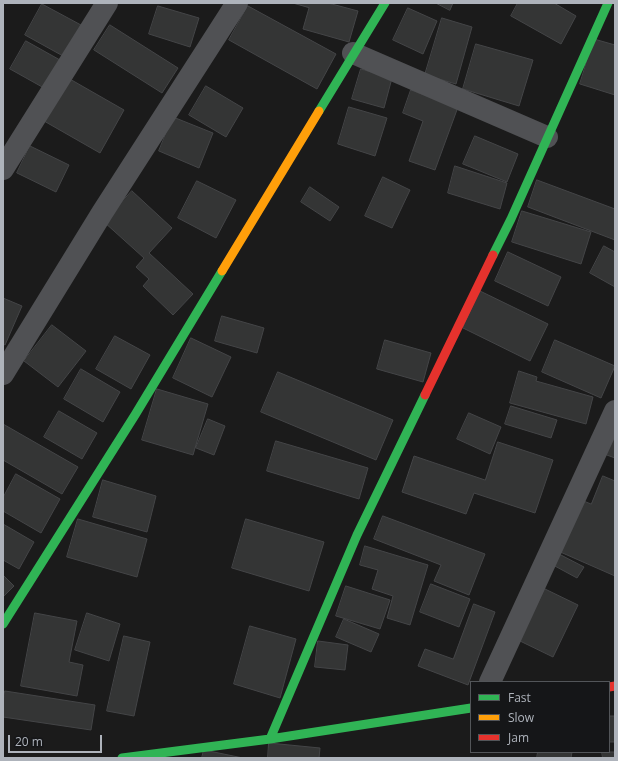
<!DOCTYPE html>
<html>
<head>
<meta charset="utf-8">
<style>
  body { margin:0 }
  #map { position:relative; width:618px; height:761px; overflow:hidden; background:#1b1b1b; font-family:"Open Sans",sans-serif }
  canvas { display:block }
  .frame { position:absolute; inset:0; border:4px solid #aeb3bb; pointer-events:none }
  .legend { position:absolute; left:470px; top:681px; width:140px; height:72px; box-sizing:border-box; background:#151618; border:1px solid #525559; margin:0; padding:5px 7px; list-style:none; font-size:12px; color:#aeb3bb }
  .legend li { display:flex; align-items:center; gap:8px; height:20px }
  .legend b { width:20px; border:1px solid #525559 }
  .scale { position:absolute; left:8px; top:735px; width:94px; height:18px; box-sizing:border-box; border:2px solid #aeb3bb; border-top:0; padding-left:5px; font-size:12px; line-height:14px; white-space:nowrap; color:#aeb3bb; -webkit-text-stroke:3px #151618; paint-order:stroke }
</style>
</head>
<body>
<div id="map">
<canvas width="618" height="761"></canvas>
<div class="frame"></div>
<ul class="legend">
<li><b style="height:5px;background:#30b455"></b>Fast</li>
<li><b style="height:5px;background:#ff9f0a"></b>Slow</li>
<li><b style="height:5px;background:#e5322d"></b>Jam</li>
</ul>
<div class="scale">20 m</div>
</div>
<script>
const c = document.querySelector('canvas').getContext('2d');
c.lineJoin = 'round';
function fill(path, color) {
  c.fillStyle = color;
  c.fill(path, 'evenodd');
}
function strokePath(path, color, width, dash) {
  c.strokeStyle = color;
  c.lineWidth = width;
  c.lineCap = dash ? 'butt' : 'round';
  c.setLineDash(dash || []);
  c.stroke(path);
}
const building = new Path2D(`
  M 293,3 L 328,3 L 358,11 L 349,42 L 303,29 L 309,8 Z
  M 436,3 L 453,3 L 450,10 Z
  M 518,3 L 554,3 L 576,16 L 561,44 L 511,16 Z
  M 42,4 L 81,25 L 63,56 L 25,35 Z
  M 158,6 L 199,18 L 190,47 L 149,34 Z
  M 248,6 L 336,54 L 317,89 L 229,40 Z
  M 408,8 L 437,21 L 423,54 L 393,40 Z
  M 442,18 L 472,27 L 456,84 L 425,75 Z
  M 110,25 L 178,68 L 162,93 L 94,50 Z
  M 594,39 L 615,45 L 615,95 L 580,84 Z
  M 26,41 L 60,60 L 44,88 L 10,69 Z
  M 476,44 L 533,60 L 519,106 L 463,89 Z
  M 361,69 L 392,78 L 384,108 L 352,99 Z
  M 68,78 L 124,110 L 100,153 L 44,121 Z
  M 206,86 L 243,108 L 226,137 L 189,115 Z
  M 411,90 L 458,107 L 435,170 L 409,161 L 423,121 L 403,113 Z
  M 349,107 L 387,118 L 375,156 L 338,144 Z
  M 173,117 L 213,133 L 199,168 L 159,151 Z
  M 475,136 L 518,154 L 507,182 L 463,164 Z
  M 30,146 L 69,165 L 56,192 L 17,173 Z
  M 455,166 L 507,183 L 500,209 L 448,193 Z
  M 383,177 L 410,190 L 392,228 L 365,216 Z
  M 537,180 L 615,209 L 615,240 L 528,207 Z
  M 197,181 L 236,200 L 216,238 L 178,218 Z
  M 310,187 L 339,207 L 330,221 L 301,202 Z
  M 132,191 L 172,228 L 149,253 L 193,294 L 173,315 L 143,286 L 149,279 L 136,267 L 144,258 L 104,222 Z
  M 522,211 L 591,232 L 581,264 L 512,242 Z
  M 604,246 L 615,252 L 615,287 L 590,273 Z
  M 508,252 L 561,277 L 548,306 L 495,281 Z
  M 480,291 L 548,324 L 530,361 L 463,328 Z
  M 3,298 L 22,306 L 5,345 L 3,344 Z
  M 222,316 L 264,328 L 257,353 L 215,341 Z
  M 52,325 L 86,351 L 58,387 L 24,361 Z
  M 115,336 L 150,355 L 131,389 L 96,369 Z
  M 191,338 L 231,357 L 212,397 L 173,378 Z
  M 385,340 L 431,353 L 423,382 L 377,369 Z
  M 555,340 L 615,366 L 601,398 L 542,372 Z
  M 81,369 L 120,392 L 103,422 L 64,399 Z
  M 519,371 L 537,377 L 536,381 L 593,397 L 586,424 L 510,403 Z
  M 278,372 L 393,420 L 376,460 L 261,412 Z
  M 157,389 L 208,404 L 193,455 L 142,440 Z
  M 511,406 L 557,420 L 551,438 L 505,424 Z
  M 59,411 L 97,433 L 82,459 L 44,437 Z
  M 469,413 L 501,427 L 490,454 L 457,439 Z
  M 208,419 L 225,426 L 214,455 L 196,448 Z
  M 615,423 L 615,458 L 604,454 Z
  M 3,424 L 78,467 L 62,494 L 3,460 Z
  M 276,441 L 368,468 L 359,499 L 267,471 Z
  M 498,442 L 553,460 L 535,513 L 474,493 L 466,514 L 402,492 L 414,456 L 485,480 Z
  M 16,474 L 60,499 L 41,533 L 3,511 L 3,498 Z
  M 603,476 L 615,481 L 615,576 L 558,551 L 581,500 L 591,504 Z
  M 103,480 L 156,496 L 147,532 L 93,517 Z
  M 383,516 L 485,554 L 469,595 L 434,581 L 441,565 L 374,539 Z
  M 78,519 L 147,539 L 137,577 L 67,557 Z
  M 246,519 L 324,542 L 309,591 L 232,568 Z
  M 3,524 L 34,542 L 19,569 L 3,560 Z
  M 365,546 L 428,565 L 410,625 L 387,618 L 393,596 L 372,589 L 378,570 L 360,565 Z
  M 559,554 L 584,567 L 577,578 L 553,565 Z
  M 3,575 L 14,586 L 3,597 Z
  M 431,584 L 470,599 L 459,627 L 420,612 Z
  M 346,586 L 390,600 L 380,629 L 336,616 Z
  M 545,589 L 578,605 L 553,657 L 520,641 Z
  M 474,604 L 495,612 L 468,685 L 418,666 L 425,649 L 453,659 Z
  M 35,613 L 77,621 L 69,662 L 83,665 L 77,696 L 21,686 Z
  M 87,613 L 120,624 L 109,661 L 75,650 Z
  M 344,619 L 379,634 L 371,652 L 336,637 Z
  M 250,626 L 296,639 L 280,698 L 234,684 Z
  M 124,636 L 150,642 L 134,716 L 107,711 Z
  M 318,641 L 348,645 L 345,670 L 315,667 Z
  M 5,691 L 95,705 L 91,730 L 3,717 L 3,702 Z
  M 609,716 L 615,716 L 615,742 L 609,742 Z
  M 269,743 L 320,748 L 319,758 L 268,758 Z
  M 204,750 L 243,758 L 202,758 Z
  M 538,752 L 572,752 L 571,758 L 537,758 Z
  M 602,752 L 615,752 L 615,758 L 603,758 Z`);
fill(building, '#343535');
strokePath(building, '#444547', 1);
strokePath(new Path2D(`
  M 353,53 L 547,137
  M 3,169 L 107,3
  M 3,374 L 102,213 L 237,3
  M 490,682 L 615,411`), '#505154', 22);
strokePath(new Path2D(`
  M 319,111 L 385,3
  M 493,255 L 511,219 L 608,3
  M 3,624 L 135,415 L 222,271
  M 270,739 L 357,535 L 425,395
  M 122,758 L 270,739 L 471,708`), '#30b455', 9);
strokePath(new Path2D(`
  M 222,271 L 319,111`), '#ff9f0a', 9);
strokePath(new Path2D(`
  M 425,395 L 493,255
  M 609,687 L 615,686`), '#e5322d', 9);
</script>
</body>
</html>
